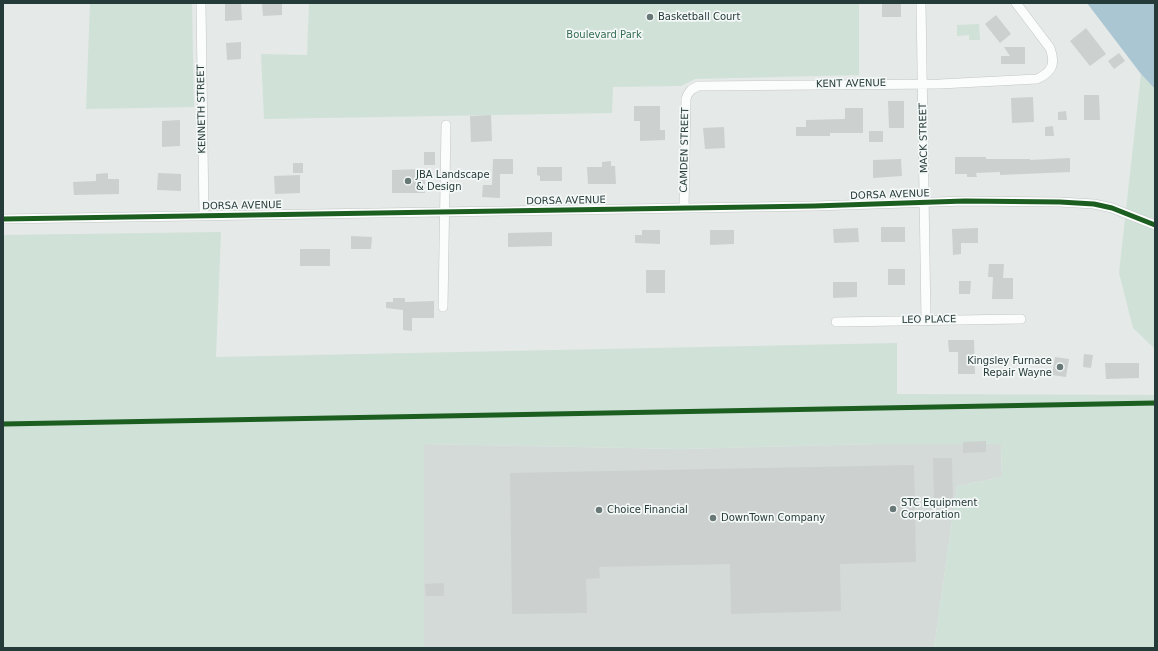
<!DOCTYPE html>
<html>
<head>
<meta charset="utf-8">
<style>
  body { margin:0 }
  #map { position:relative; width:1158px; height:651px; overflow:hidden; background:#e5e9e8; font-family:"DejaVu Sans",sans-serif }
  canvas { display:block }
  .frame { position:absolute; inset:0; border:4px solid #253b39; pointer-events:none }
</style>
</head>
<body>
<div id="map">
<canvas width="1158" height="651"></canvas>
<div class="frame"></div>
</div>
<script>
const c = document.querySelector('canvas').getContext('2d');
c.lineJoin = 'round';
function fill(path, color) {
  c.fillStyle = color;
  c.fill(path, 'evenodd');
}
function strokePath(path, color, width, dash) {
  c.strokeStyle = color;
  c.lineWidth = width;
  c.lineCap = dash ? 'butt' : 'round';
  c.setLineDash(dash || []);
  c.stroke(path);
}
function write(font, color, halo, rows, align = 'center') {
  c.font = font + ' "DejaVu Sans",sans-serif';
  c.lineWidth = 3.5;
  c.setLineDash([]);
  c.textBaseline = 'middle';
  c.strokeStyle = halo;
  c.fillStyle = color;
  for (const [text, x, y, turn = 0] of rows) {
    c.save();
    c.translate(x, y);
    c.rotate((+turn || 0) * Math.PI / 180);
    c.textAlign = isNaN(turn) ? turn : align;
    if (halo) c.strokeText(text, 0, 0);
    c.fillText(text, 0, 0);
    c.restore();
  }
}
fill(new Path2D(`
  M 424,444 L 681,449 L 875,444 L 1001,444 L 1002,477 L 957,486 L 934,648 L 424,648 Z`), '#d4dad8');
fill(new Path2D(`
  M 90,3 L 192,3 L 194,107 L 86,109 Z
  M 309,3 L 859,3 L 859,75 L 695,79 L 681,86 L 613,87 L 612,113 L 264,119 L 261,54 L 307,55 Z
  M 979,24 L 980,40 L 969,40 L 969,35 L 957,36 L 957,25 Z
  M 1141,74 L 1155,89 L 1155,349 L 1133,328 L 1119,273 Z
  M 221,232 L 216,357 L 897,343 L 897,394 L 1155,395 L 1155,648 L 934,648 L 957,486 L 1002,477 L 1001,444 L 875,444 L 681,449 L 424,444 L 424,648 L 3,648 L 3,235 Z`), '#d0e1d8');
fill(new Path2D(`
  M 1087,3 L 1155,3 L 1155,89 L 1141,74 Z`), '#abc6d3');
fill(new Path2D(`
  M 225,3 L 241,3 L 242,20 L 225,21 Z
  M 262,3 L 282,3 L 282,15 L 263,16 Z
  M 882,3 L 901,3 L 901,17 L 882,17 Z
  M 996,15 L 1011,34 L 1000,43 L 985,24 Z
  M 1086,28 L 1106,54 L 1090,66 L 1070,41 Z
  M 241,42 L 241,59 L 227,60 L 226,43 Z
  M 1004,47 L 1025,47 L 1025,64 L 1001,64 L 1001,56 L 1010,56 Z
  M 1119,53 L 1125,61 L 1114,69 L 1108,61 Z
  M 1084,95 L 1099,95 L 1100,120 L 1084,120 Z
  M 1033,97 L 1034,122 L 1012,123 L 1011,98 Z
  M 888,101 L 904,101 L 904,128 L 889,128 Z
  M 634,106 L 660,106 L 660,130 L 665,130 L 665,140 L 640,141 L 640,121 L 634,121 Z
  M 845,108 L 863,108 L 863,133 L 830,133 L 830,136 L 796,136 L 796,127 L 806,127 L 806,120 L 845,119 Z
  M 1066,111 L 1067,120 L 1058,120 L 1058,112 Z
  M 491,115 L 492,141 L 471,142 L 470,116 Z
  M 180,120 L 180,146 L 162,147 L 162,121 Z
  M 1053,126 L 1054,136 L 1045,136 L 1045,127 Z
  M 724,127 L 725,148 L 705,149 L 703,128 Z
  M 869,131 L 883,131 L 883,142 L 869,142 Z
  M 424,152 L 435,152 L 435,165 L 424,165 Z
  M 955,157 L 986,157 L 986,159 L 1030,159 L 1030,160 L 1070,158 L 1070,172 L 1000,175 L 1000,172 L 976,173 L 977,177 L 967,177 L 967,174 L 955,174 Z
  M 493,159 L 513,159 L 513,174 L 500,174 L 500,198 L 482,197 L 483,185 L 492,185 Z
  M 901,159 L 902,176 L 873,178 L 873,160 Z
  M 611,161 L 611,166 L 615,166 L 616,184 L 588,184 L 587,167 L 602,167 L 602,162 Z
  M 293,163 L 303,163 L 303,173 L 293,173 Z
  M 537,167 L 562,167 L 562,181 L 540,181 L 540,176 L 537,175 Z
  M 425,169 L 425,193 L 392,193 L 392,170 Z
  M 108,173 L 108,179 L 119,179 L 119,194 L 74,195 L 73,182 L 96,181 L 96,174 Z
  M 158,173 L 181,174 L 181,191 L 157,190 Z
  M 300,175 L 300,193 L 275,194 L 274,176 Z
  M 881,227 L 905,227 L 905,242 L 881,242 Z
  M 858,228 L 859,242 L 834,243 L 833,229 Z
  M 978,228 L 978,243 L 961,243 L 961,254 L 953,255 L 952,229 Z
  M 642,230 L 660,230 L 660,244 L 635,243 L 635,235 L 642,235 Z
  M 710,230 L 734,230 L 734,244 L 710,245 Z
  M 552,232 L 552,246 L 508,247 L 508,233 Z
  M 351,236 L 372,237 L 371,249 L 351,249 Z
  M 300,249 L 330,249 L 330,266 L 300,266 Z
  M 989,264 L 1004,264 L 1003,278 L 1013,278 L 1013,299 L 992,299 L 993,277 L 988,277 Z
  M 888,269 L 905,269 L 905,285 L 888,285 Z
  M 646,270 L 665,270 L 665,293 L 646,293 Z
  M 959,281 L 971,281 L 970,294 L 959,294 Z
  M 833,282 L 857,282 L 857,297 L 833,298 Z
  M 393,298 L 405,298 L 405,302 L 434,301 L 434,318 L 412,318 L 412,331 L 403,330 L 403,310 L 386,308 L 386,302 L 393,302 Z
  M 948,340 L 974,340 L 975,374 L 958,374 L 958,352 L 949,352 Z
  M 1084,354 L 1093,355 L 1091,368 L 1083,367 Z
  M 1055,357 L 1069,359 L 1066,377 L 1052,375 Z
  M 1105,363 L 1139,363 L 1139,378 L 1106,379 Z
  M 986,441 L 986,452 L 963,453 L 963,442 Z
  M 933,458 L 952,458 L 953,507 L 932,506 L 932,498 L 934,498 Z
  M 914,465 L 916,562 L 840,564 L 841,611 L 731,614 L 730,564 L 599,567 L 600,578 L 586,579 L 587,613 L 512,614 L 510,473 Z
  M 444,583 L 444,596 L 426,596 L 425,584 Z`), '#ccd1d0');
const street = new Path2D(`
  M 201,3 L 204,216
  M 921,3 L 926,320
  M 684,208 L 686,99 C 688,92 691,89 698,86 L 940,84 L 1037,79 C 1052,72 1056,64 1050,48 L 1016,3
  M 3,219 L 814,206 L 965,201 L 1060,202 L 1094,204 L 1112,208 L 1155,225
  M 443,307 L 446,125
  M 836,322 L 1021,319`);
strokePath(street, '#c2c6c5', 10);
strokePath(street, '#fbfcfc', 9);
strokePath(new Path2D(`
  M 3,219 L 814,206 L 965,201 L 1060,202 L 1094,204 L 1112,208 L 1155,225
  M 3,424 L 1155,403`), '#1b5e20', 5);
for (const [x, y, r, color] of [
  [650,17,4,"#687876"],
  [408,181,4,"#687876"],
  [1060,367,4,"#687876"],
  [893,509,4,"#687876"],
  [599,510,4,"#687876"],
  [713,518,4,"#687876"]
]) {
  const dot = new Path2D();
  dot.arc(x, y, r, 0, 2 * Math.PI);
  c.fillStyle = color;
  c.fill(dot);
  strokePath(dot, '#f4f8f7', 1.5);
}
write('10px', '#253b39', '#f4f8f7', [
  ["Basketball Court",658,17],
  ["JBA Landscape",416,175],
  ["& Design",416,187],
  ["Kingsley Furnace",1052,361,"right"],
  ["Repair Wayne",1052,373,"right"],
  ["STC Equipment",901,503],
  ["Corporation",901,515],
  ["Choice Financial",607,510],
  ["DownTown Company",721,518]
], 'left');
write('10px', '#346d54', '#f4f8f7', [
  ["Boulevard Park",604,35]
]);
write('10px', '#253b39', '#f4f8f7', [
  ["KENT AVENUE",851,84,-1],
  ["KENNETH STREET",202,109,-91],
  ["MACK STREET",924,138,-91],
  ["CAMDEN STREET",685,150,-89],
  ["DORSA AVENUE",890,195,-2],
  ["DORSA AVENUE",566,201,-1],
  ["DORSA AVENUE",242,206,-1],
  ["LEO PLACE",929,320,-1]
]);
</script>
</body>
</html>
